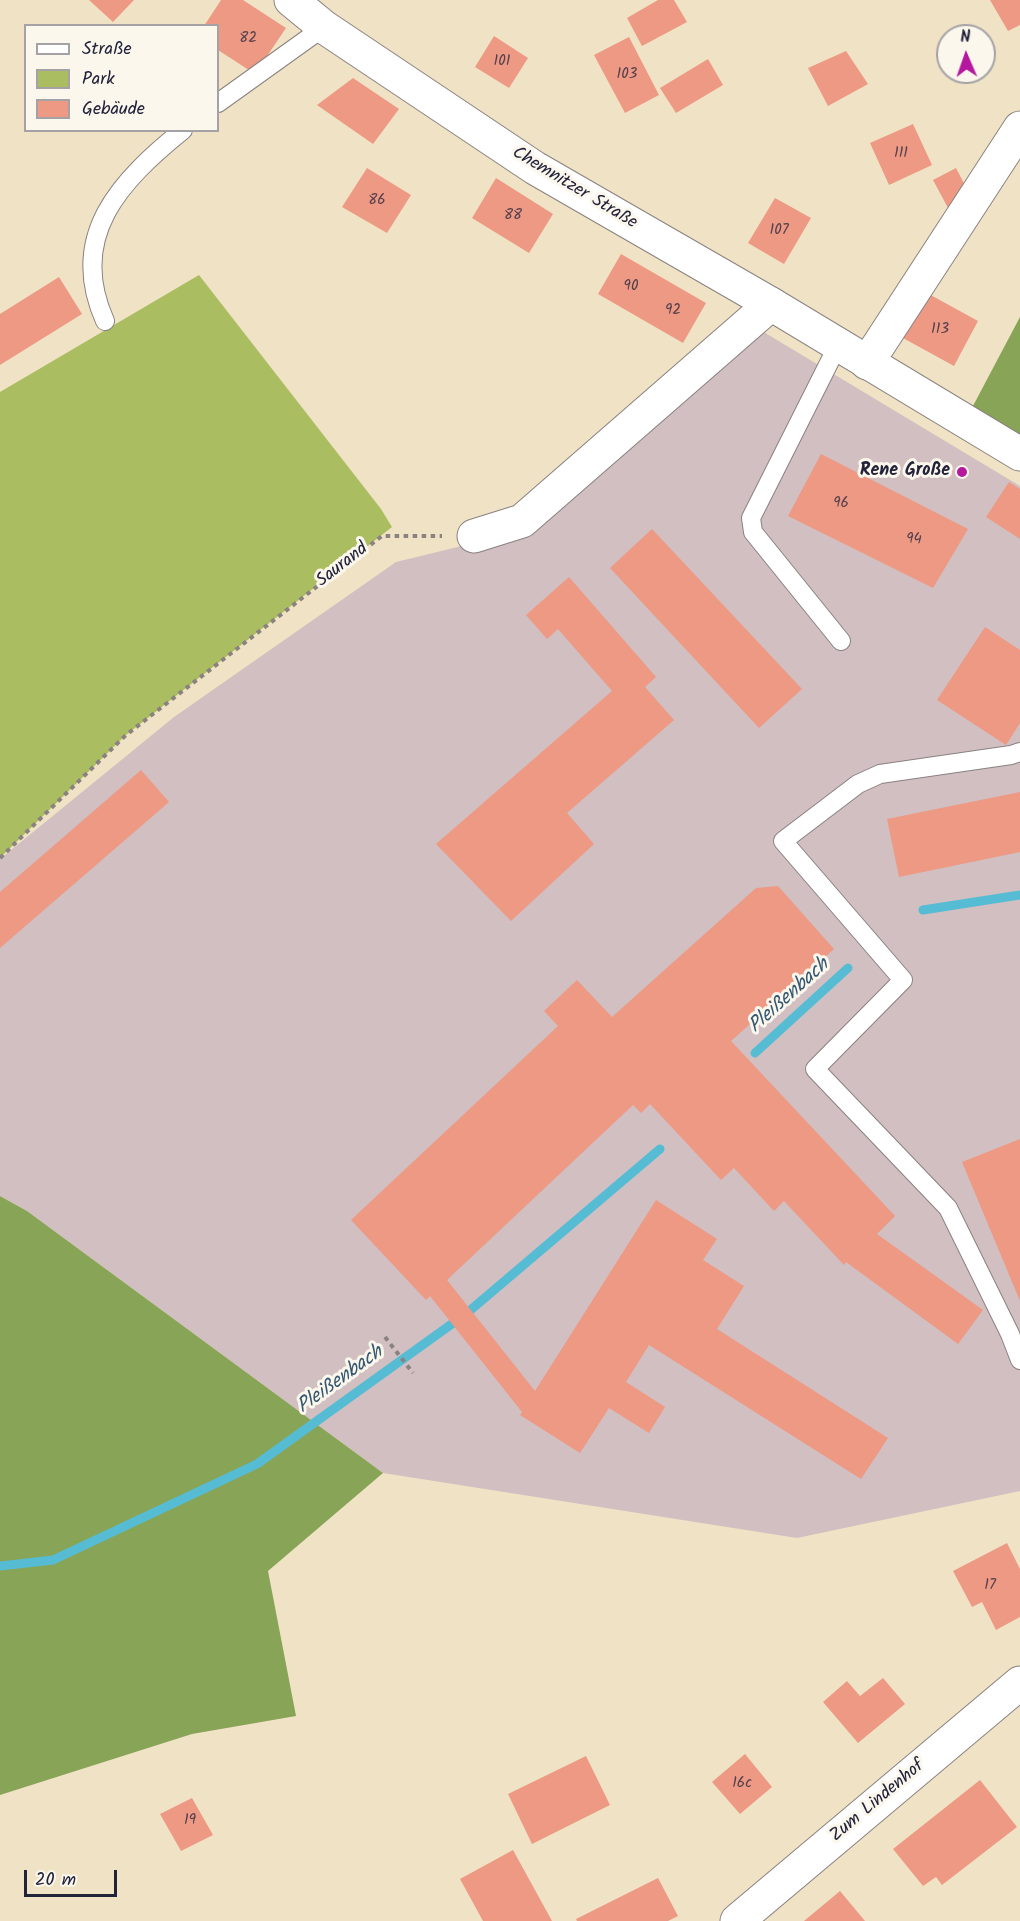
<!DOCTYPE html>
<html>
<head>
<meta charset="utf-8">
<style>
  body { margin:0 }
  #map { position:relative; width:1020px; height:1921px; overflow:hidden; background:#f0e3c5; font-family:Kalam,sans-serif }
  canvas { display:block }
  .legend { position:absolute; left:24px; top:24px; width:195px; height:108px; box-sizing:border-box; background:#fbf7ec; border:2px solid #a4a2a5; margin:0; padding:8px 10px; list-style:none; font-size:18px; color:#22223b }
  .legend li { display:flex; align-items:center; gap:12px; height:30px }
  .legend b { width:30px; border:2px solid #a4a2a5 }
  .north { position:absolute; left:936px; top:24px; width:60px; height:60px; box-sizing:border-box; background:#fbf7ec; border:2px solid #a4a2a5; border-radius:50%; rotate:358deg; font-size:16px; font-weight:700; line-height:24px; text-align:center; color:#22223b }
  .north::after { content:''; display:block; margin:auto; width:21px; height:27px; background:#b5179e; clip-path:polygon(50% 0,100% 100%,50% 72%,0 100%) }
  .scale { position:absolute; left:24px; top:1870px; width:93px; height:27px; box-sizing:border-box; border:3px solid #22223b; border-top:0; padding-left:8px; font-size:18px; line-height:21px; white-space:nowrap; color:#22223b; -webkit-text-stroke:4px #fbf7ec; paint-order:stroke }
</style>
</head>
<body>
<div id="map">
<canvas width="1020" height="1921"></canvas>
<ul class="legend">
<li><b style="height:8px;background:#fff"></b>Straße</li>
<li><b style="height:16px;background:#abbd61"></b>Park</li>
<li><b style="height:16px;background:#ed9983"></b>Gebäude</li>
</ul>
<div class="north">N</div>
<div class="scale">20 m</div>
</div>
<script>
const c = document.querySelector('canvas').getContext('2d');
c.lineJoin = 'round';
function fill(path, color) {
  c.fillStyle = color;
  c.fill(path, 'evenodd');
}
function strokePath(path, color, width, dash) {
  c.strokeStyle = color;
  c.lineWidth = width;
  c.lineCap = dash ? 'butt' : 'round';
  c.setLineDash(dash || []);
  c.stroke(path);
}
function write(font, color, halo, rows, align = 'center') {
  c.font = font + ' Kalam,sans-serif';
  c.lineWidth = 6;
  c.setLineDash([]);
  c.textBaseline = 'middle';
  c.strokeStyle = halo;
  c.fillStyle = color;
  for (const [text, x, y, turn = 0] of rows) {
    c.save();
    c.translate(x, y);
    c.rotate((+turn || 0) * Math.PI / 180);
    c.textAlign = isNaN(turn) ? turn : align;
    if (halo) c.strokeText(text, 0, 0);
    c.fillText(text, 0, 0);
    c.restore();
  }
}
fill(new Path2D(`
  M 757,328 L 1020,486 L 1020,1491 L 797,1538 L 383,1473 L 27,1211 L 0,1196 L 0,859 L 174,717 L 396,562 L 527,530 Z`), '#d2bfc1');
fill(new Path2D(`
  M 199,275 L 381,509 L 392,527 L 126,735 L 0,858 L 0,392 Z`), '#abbd61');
fill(new Path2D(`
  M 1020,317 L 1020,453 L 965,421 Z
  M 0,1196 L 27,1211 L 383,1473 L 268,1571 L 296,1716 L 192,1734 L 0,1795 Z`), '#88a457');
strokePath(new Path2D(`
  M 923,910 L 1020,895
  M 755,1053 L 848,968
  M 0,1566 L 53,1560 L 257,1464 L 467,1313 L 660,1149`), '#56bcd4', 9);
fill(new Path2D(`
  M 89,0 L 134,0 L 113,22 Z
  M 221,0 L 243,0 L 286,28 L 255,74 L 218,50 L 218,26 L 204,26 Z
  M 658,0 L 674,0 L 687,22 L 642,46 L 627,18 Z
  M 990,0 L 1020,0 L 1020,25 L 1008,31 Z
  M 494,36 L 528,58 L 509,88 L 475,67 Z
  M 629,37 L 659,95 L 625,113 L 594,55 Z
  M 846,51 L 868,84 L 828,106 L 808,68 Z
  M 708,59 L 723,85 L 676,113 L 660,88 Z
  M 353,78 L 399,109 L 373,144 L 317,105 Z
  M 913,124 L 932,165 L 889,185 L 870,143 Z
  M 367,168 L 411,195 L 387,233 L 342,207 Z
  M 956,168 L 970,195 L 948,208 L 933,180 Z
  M 496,178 L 553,214 L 529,253 L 472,218 Z
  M 775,198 L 811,218 L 784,264 L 748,243 Z
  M 621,254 L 706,303 L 683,343 L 598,294 Z
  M 59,277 L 82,314 L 0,365 L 0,314 Z
  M 927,293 L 978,321 L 954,366 L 903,338 Z
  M 821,454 L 968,529 L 933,588 L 788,516 Z
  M 1009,482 L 1020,489 L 1020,539 L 986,517 Z
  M 652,529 L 802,689 L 759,728 L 610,568 Z
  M 569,577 L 656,677 L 645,687 L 674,720 L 567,813 L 594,844 L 511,921 L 436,844 L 612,691 L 558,629 L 547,639 L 526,615 Z
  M 985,627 L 1020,650 L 1020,723 L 1006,745 L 937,700 Z
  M 141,770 L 169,802 L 0,948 L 0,892 Z
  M 1020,792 L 1020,852 L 899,877 L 887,819 Z
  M 778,886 L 834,949 L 731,1041 L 895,1216 L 877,1234 L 983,1310 L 958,1344 L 846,1262 L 844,1265 L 784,1201 L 774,1211 L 734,1168 L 721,1180 L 650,1104 L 641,1113 L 633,1105 L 447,1280 L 535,1391 L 656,1200 L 717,1239 L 703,1260 L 744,1286 L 717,1329 L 888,1438 L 861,1479 L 649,1345 L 626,1382 L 665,1407 L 649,1433 L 609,1408 L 580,1453 L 520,1415 L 522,1412 L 430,1296 L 426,1300 L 351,1220 L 558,1026 L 544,1011 L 577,980 L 612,1017 L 756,888 Z
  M 1020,1139 L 1020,1301 L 962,1162 Z
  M 1007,1543 L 1020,1569 L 1020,1617 L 996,1630 L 982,1602 L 972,1607 L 953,1571 Z
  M 883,1678 L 905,1704 L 858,1743 L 823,1702 L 847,1681 L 860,1696 Z
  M 745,1754 L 772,1787 L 740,1814 L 712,1782 Z
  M 586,1756 L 610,1805 L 532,1844 L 508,1794 Z
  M 980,1780 L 1017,1827 L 942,1885 L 936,1877 L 923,1886 L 893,1849 Z
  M 192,1798 L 213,1835 L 181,1851 L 160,1814 Z
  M 513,1850 L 552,1921 L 483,1921 L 460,1879 Z
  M 658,1878 L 678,1916 L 668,1921 L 577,1921 L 576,1919 Z
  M 840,1891 L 865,1921 L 804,1921 Z`), '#ed9983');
const lane = new Path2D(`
  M 218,103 L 324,27
  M 105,321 C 67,236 120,181 183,130
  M 838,345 L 751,518 L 753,532 L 841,641
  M 1020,752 L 1011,755 L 880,774 L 858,784 L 783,841 L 903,980 L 815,1069 L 948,1208 L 1010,1334 L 1020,1360`);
const street = new Path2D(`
  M 867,363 L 1020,128
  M 474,536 L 522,521 L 771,304
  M 737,1921 L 1020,1683`);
const secondary = new Path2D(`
  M 291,0 L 324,27 L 535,168 L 771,304 L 1020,454`);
strokePath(lane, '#898280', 20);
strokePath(street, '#898280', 35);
strokePath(secondary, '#898280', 35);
strokePath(new Path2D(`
  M 0,858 L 126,735 L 382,536 L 442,536
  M 385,1337 L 413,1373`), '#898280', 4, [4.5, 4.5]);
strokePath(lane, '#fff', 18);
strokePath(street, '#fff', 33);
strokePath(secondary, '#fff', 33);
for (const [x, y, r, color] of [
  [962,472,6,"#b5179e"]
]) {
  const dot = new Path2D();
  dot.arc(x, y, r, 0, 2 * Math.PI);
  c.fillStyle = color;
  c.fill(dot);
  strokePath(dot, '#fbf7ec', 2);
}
write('15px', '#55404d', null, [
  ["82",248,39],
  ["101",502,62],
  ["103",627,75],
  ["111",901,154],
  ["86",377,201],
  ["88",513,216],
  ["107",779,231],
  ["90",631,287],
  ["92",673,311],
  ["113",940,330],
  ["96",841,504],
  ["94",914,540],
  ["17",990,1586],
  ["16c",742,1784],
  ["19",190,1821]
]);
write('18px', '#22223b', '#fbf7ec', [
  ["Chemnitzer Straße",574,189,31],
  ["Saurand",343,566,-38],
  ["Zum Lindenhof",878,1802,-40]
]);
write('bold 18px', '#22223b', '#fbf7ec', [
  ["Rene Große",950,472]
], 'right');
write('italic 20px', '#345871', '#fbf7ec', [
  ["Pleißenbach",790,997,-42],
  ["Pleißenbach",341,1381,-36]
]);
</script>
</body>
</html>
